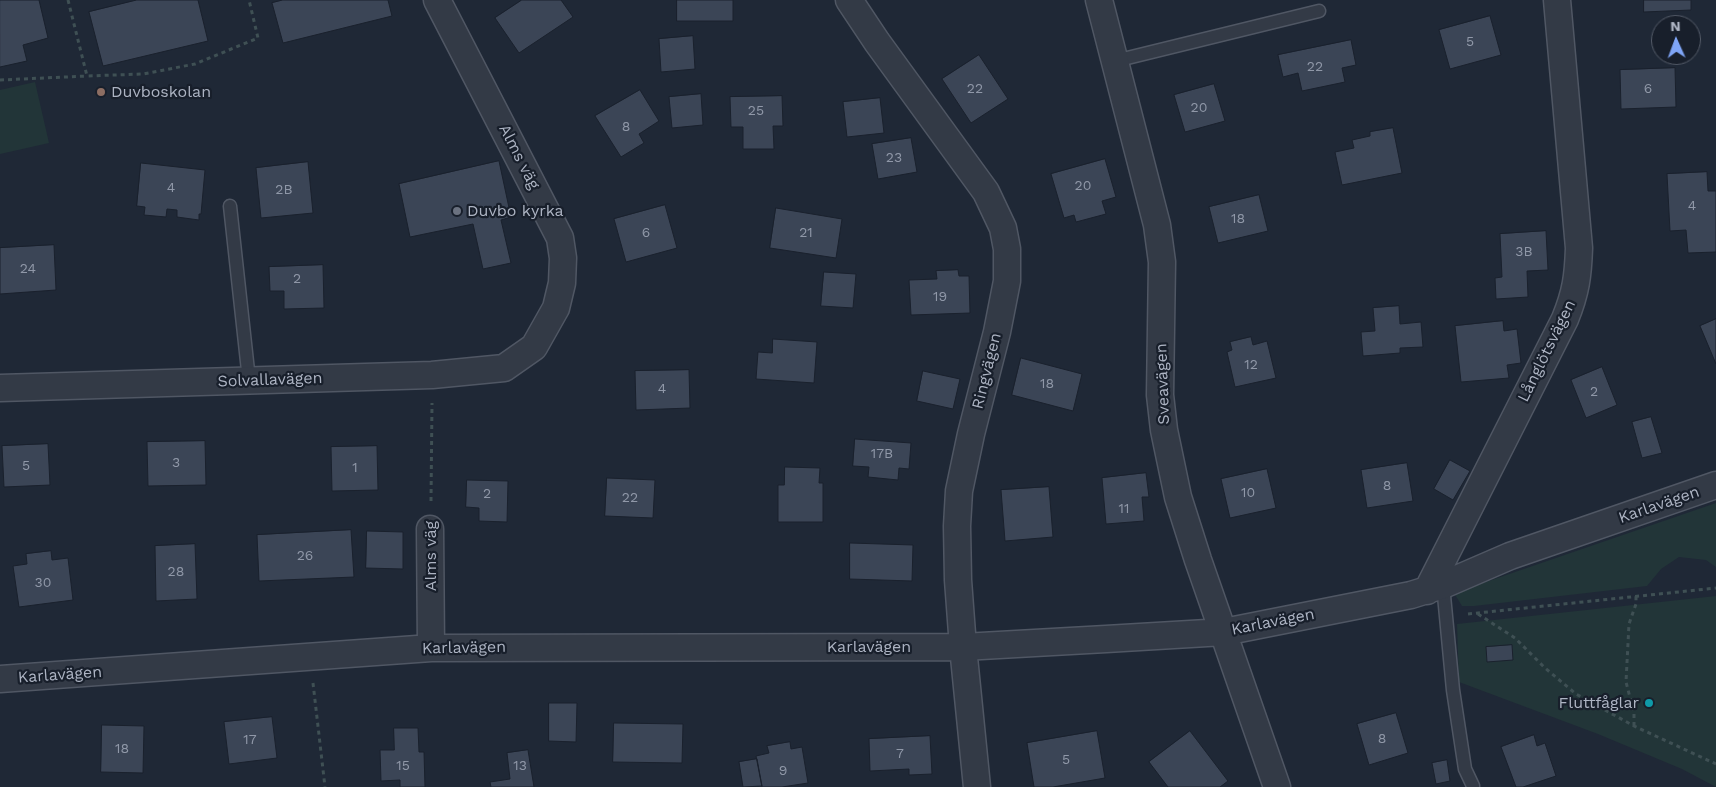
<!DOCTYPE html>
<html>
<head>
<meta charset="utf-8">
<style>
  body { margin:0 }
  #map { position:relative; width:1716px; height:787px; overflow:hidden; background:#1f2836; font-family:"Work Sans",sans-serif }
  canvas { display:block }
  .north { position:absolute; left:1651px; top:15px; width:50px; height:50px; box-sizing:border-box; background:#181f2b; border:1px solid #545b68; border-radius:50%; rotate:358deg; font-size:14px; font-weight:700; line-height:20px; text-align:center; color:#adb4c3 }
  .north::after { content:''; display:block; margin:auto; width:18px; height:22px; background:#7fa5f6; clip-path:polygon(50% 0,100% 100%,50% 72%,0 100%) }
</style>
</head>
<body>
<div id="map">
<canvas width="1716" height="787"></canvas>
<div class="north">N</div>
</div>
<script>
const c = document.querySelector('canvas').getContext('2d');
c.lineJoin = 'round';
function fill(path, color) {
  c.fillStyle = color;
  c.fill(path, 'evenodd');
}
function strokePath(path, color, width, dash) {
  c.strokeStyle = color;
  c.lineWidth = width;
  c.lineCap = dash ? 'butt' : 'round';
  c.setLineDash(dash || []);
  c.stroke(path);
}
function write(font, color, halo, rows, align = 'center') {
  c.font = font + ' "Work Sans",sans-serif';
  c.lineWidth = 4.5;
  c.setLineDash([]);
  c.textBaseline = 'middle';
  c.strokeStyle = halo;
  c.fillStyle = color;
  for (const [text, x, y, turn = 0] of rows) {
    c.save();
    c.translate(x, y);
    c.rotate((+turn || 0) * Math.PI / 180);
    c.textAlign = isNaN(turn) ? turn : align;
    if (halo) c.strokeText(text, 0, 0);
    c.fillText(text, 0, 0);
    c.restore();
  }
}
fill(new Path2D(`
  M 35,82 L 49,143 L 0,154 L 0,90 Z
  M 1716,503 L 1716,567 L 1706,560 L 1679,557 L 1661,569 L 1647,586 L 1474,606 L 1462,606 L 1454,593 Z
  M 1716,596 L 1716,787 L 1682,769 L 1598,734 L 1459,682 L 1457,624 Z`), '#223538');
const building = new Path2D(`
  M 0,0 L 39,0 L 48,38 L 23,45 L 27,61 L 0,67 Z
  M 137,0 L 198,0 L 208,41 L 103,66 L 89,12 Z
  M 283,0 L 388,0 L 392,16 L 283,43 L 272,3 Z
  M 522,0 L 561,0 L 573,17 L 519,53 L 495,18 Z
  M 677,0 L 733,0 L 733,21 L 677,21 Z
  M 1644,0 L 1691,0 L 1691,10 L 1644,12 Z
  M 1490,16 L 1501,55 L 1450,69 L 1439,30 Z
  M 693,36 L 695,69 L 661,72 L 659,39 Z
  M 1351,40 L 1356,65 L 1342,68 L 1345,82 L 1302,91 L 1298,73 L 1283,77 L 1278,55 Z
  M 979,55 L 1008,99 L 971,123 L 942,79 Z
  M 1675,68 L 1676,107 L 1621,109 L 1620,70 Z
  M 1214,84 L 1225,121 L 1185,132 L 1174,95 Z
  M 640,90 L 659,121 L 639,134 L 644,143 L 621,157 L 595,116 Z
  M 701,94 L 703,125 L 672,128 L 669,97 Z
  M 782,96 L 783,126 L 773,126 L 774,149 L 743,149 L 743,127 L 731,127 L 730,97 Z
  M 880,98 L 884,133 L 847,137 L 843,102 Z
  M 1393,128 L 1402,173 L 1342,185 L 1335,152 L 1354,148 L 1352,140 L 1370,136 L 1370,132 Z
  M 911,138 L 917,172 L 878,179 L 872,144 Z
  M 1105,159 L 1116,197 L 1102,201 L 1106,214 L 1076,222 L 1074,215 L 1064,218 L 1051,174 Z
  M 499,161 L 511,217 L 501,220 L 511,263 L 483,269 L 473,224 L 410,237 L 399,184 Z
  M 308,162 L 313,213 L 261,218 L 256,168 Z
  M 141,163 L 205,170 L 201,214 L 199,214 L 199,220 L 177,217 L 177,210 L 167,209 L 166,217 L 144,215 L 145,207 L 137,206 Z
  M 1707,172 L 1708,191 L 1716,191 L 1716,252 L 1688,253 L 1686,230 L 1670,231 L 1667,174 Z
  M 1259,195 L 1268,231 L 1218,243 L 1209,207 Z
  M 665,205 L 677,248 L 626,262 L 614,219 Z
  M 776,208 L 842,219 L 836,258 L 770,248 Z
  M 1546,231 L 1548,270 L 1527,271 L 1528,297 L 1496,299 L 1495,278 L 1502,277 L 1500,234 Z
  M 54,245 L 56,290 L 0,294 L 0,248 Z
  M 323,265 L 324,308 L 284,309 L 284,291 L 270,291 L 269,267 Z
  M 958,270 L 959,276 L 969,276 L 970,313 L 911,315 L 909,280 L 937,279 L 936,271 Z
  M 824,272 L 856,274 L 853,308 L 821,306 Z
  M 1399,306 L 1400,324 L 1421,322 L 1423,347 L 1400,348 L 1400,353 L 1363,356 L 1361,332 L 1375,331 L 1373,308 Z
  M 1716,319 L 1716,364 L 1700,326 Z
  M 1503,321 L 1504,331 L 1517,329 L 1521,363 L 1507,365 L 1509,378 L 1461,382 L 1455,326 Z
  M 1251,337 L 1253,345 L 1267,341 L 1276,378 L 1235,387 L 1227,352 L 1232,350 L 1230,342 Z
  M 773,339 L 817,342 L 814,383 L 756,379 L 758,352 L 772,353 Z
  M 1021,358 L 1082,374 L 1073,411 L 1012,395 Z
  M 1602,367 L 1617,405 L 1586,418 L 1571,380 Z
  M 689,370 L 690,408 L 636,410 L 635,371 Z
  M 923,371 L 960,379 L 953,409 L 917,401 Z
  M 1651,417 L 1662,453 L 1642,458 L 1632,422 Z
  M 855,439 L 911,443 L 909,469 L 899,468 L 898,480 L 868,477 L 869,467 L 853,466 Z
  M 205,441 L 206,485 L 148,486 L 147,442 Z
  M 48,444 L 50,485 L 4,487 L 2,446 Z
  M 377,446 L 378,490 L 332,491 L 331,447 Z
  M 1450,460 L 1470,471 L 1453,500 L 1434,489 Z
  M 1407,463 L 1413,501 L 1367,508 L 1361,470 Z
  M 785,467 L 820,468 L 819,483 L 823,483 L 823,522 L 778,522 L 778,485 L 784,485 Z
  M 1267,469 L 1276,508 L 1230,518 L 1221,479 Z
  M 1146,473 L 1149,497 L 1142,497 L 1144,521 L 1106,524 L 1102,478 Z
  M 607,478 L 655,480 L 653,518 L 605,516 Z
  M 467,480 L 508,481 L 507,522 L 479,521 L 479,508 L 466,507 Z
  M 1049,487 L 1053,537 L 1005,541 L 1001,490 Z
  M 351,530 L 354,577 L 259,581 L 257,535 Z
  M 367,531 L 403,532 L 403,569 L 366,568 Z
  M 850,543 L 913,545 L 912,581 L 850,579 Z
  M 195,544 L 197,599 L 156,601 L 155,546 Z
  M 51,551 L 52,560 L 68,558 L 73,600 L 19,607 L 13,566 L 27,564 L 26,554 Z
  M 1512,645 L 1513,660 L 1487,662 L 1486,647 Z
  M 549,703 L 577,703 L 576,742 L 549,741 Z
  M 1396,713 L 1408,753 L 1369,765 L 1357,724 Z
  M 272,717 L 277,758 L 229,764 L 224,722 Z
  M 614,723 L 683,724 L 682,763 L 613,762 Z
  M 102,725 L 144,726 L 143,773 L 101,772 Z
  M 394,728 L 418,728 L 419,752 L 424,752 L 425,787 L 400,787 L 400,780 L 381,781 L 380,750 L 394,750 Z
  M 1097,731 L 1105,778 L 1053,787 L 1034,787 L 1027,743 Z
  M 1190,731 L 1228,781 L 1220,787 L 1168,787 L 1149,762 Z
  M 1534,735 L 1537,746 L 1545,743 L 1556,776 L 1523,787 L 1516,787 L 1501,747 Z
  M 930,736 L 932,774 L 909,775 L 909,769 L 870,771 L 869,739 Z
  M 790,742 L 791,749 L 802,747 L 808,783 L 782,787 L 762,787 L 756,756 L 769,753 L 767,746 Z
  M 528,750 L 534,787 L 491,787 L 490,782 L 510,779 L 507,753 Z
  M 757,759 L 762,786 L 743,787 L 739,762 Z
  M 1447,760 L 1450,781 L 1436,784 L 1432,763 Z`);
fill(building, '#3b4556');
strokePath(building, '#1a212d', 1);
const service = new Path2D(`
  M 1115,61 L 1319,11
  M 230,206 L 249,380
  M 1443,585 L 1453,690 L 1465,769 L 1473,786`);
const minor = new Path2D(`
  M 849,0 L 877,42 L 986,192 L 1003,228 L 1007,249 L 1007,281 L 997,332 L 971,434 L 959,491 L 957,526 L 958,580 L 963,647 L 977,787
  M 1099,0 L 1157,225 L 1162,262 L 1160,395 L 1164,430 L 1178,497 L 1198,560 L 1277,787
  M 0,388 L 432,375 L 504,368 L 534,347 L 556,308 L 562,283 L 563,258 L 560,238 L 437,0
  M 430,529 L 431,648
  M 1427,591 L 1565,319 C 1576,292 1578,276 1579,248 L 1557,0
  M 0,679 L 431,648 L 963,647 L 1106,639 L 1224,632 L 1411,595 L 1443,585 L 1510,556 L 1716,485`);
strokePath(service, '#505764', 15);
strokePath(minor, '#505764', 29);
strokePath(new Path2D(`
  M 68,0 L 87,76 L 143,74 L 195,64 L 258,38 L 249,0
  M 0,80 L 87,76
  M 431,501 L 432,403
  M 1468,614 L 1716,588
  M 1478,614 L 1515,638 L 1545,668 L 1576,694 L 1634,726 L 1716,764
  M 313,683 L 325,787
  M 1634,726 L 1634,713 L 1626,682 L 1629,624 L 1636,604 L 1636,596`), '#3f5054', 3, [4, 4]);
strokePath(service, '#333a46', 12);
strokePath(minor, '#333a46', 26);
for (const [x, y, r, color] of [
  [101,92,5,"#8d6e63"],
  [457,211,5,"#6b7280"],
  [1649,703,5,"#0f9aa8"]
]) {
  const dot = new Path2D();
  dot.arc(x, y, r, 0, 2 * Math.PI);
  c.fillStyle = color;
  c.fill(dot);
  strokePath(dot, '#181f2b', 2);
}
write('14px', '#9098a8', null, [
  ["5",1470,42],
  ["22",1315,67],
  ["22",975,89],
  ["6",1648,89],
  ["20",1199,108],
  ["25",756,111],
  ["8",626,127],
  ["23",894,158],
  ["20",1083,186],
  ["4",171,188],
  ["2B",284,190],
  ["4",1692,206],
  ["18",1238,219],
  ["6",646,233],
  ["21",806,233],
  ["3B",1524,252],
  ["24",28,269],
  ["2",297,279],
  ["19",940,297],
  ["12",1251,365],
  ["18",1047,384],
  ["4",662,389],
  ["2",1594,392],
  ["17B",882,454],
  ["3",176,463],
  ["5",26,466],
  ["1",355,468],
  ["8",1387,486],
  ["10",1248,493],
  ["2",487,494],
  ["22",630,498],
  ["11",1124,509],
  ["26",305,556],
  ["28",176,572],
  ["30",43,583],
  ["8",1382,739],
  ["17",250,740],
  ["18",122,749],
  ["7",900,754],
  ["5",1066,760],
  ["15",403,766],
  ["13",520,766],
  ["9",783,771]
]);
write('16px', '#adb4c3', '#181f2b', [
  ["Duvboskolan",111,92],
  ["Duvbo kyrka",467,211],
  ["Fluttfåglar",1639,703,"right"]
], 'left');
write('16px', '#adb4c3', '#181f2b', [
  ["Alms väg",519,157,63],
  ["Långlötsvägen",1547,351,-64],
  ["Ringvägen",987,371,-76],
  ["Solvallavägen",270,380,-2],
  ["Sveavägen",1163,384,-92],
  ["Karlavägen",1659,505,-19],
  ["Alms väg",431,556,-90],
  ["Karlavägen",1273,622,-11],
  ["Karlavägen",869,647],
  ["Karlavägen",464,648,-1],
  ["Karlavägen",60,675,-4]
]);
</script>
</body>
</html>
